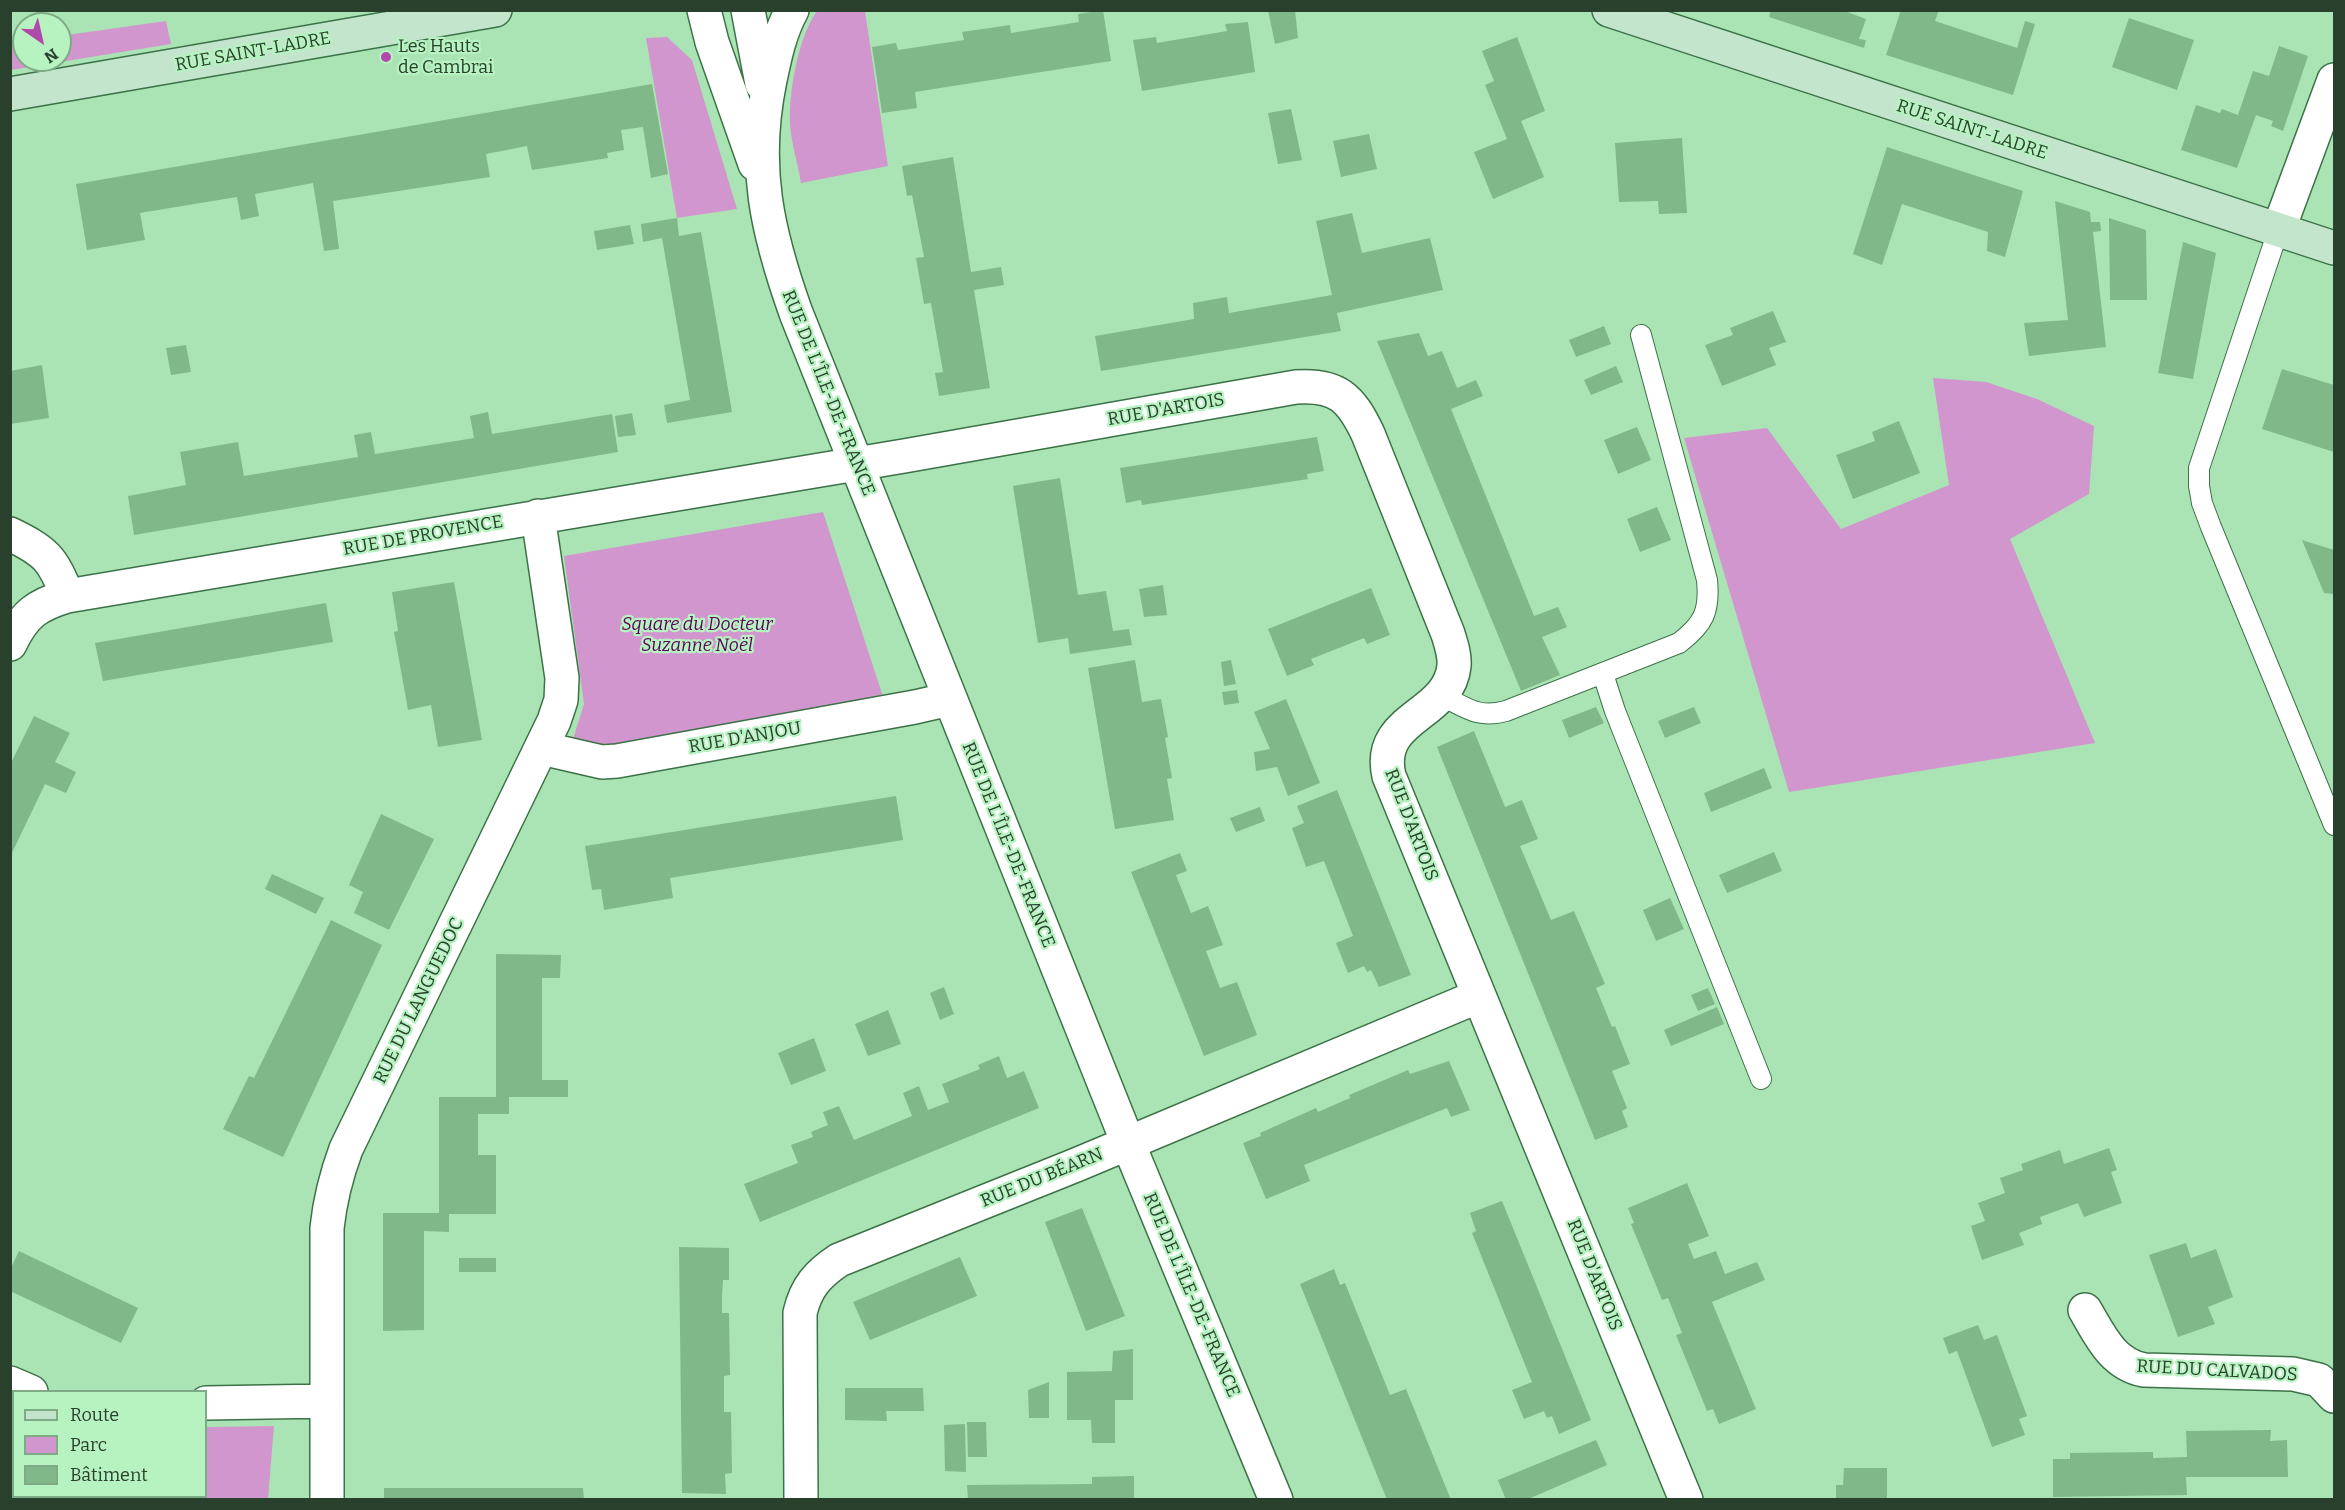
<!DOCTYPE html>
<html>
<head>
<meta charset="utf-8">
<style>
  body { margin:0 }
  #map { position:relative; width:2345px; height:1510px; overflow:hidden; background:#aae4b4; font-family:Bitter,serif }
  canvas { display:block }
  .frame { position:absolute; inset:0; border:12px solid #29402d; pointer-events:none }
  .legend { position:absolute; left:12px; top:1390px; width:195px; height:108px; box-sizing:border-box; background:#b7f2c1; border:2px solid #7eab86; margin:0; padding:8px 10px; list-style:none; font-size:18px; color:#29402d }
  .legend li { display:flex; align-items:center; gap:12px; height:30px }
  .legend b { width:30px; border:2px solid #7eab86 }
  .north { position:absolute; left:12px; top:12px; width:60px; height:60px; box-sizing:border-box; background:#b7f2c1; border:2px solid #7eab86; border-radius:50%; rotate:146deg; font-size:16px; font-weight:700; line-height:24px; text-align:center; color:#29402d }
  .north::after { content:''; display:block; margin:auto; width:21px; height:27px; background:#b149ad; clip-path:polygon(50% 0,100% 100%,50% 72%,0 100%) }
</style>
</head>
<body>
<div id="map">
<canvas width="2345" height="1510"></canvas>
<div class="frame"></div>
<ul class="legend">
<li><b style="height:8px;background:#c2e5cc"></b>Route</li>
<li><b style="height:16px;background:#d296ce"></b>Parc</li>
<li><b style="height:16px;background:#80b88a"></b>Bâtiment</li>
</ul>
<div class="north">N</div>
</div>
<script>
const c = document.querySelector('canvas').getContext('2d');
c.lineJoin = 'round';
function fill(path, color) {
  c.fillStyle = color;
  c.fill(path, 'evenodd');
}
function strokePath(path, color, width, dash) {
  c.strokeStyle = color;
  c.lineWidth = width;
  c.lineCap = dash ? 'butt' : 'round';
  c.setLineDash(dash || []);
  c.stroke(path);
}
function write(font, color, halo, rows, align = 'center') {
  c.font = font + ' Bitter,serif';
  c.lineWidth = 4.5;
  c.setLineDash([]);
  c.textBaseline = 'middle';
  c.strokeStyle = halo;
  c.fillStyle = color;
  for (const [text, x, y, turn = 0] of rows) {
    c.save();
    c.translate(x, y);
    c.rotate((+turn || 0) * Math.PI / 180);
    c.textAlign = isNaN(turn) ? turn : align;
    if (halo) c.strokeText(text, 0, 0);
    c.fillText(text, 0, 0);
    c.restore();
  }
}
fill(new Path2D(`
  M 817,11 L 865,11 L 888,166 L 801,183 C 798,164 791,143 790,123 C 789,91 798,37 817,11 Z
  M 166,21 L 171,44 L 11,70 L 11,44 L 24,42 L 24,60 L 60,60 L 60,36 Z
  M 667,37 L 692,60 L 737,209 L 677,218 L 646,38 Z
  M 1933,378 L 1986,382 L 2037,399 L 2094,426 L 2089,494 L 2010,539 L 2095,743 L 1789,792 L 1684,438 L 1767,428 L 1841,529 L 1949,485 Z
  M 823,512 L 885,703 L 607,754 L 573,739 L 584,704 L 564,556 Z
  M 11,1406 L 14,1407 L 14,1496 L 206,1496 L 206,1427 L 274,1426 L 268,1499 L 11,1499 Z`), '#d296ce');
fill(new Path2D(`
  M 1103,10 L 1111,61 L 915,92 L 917,108 L 882,113 L 872,47 L 896,43 L 898,50 L 964,40 L 962,32 L 1010,25 L 1011,33 L 1079,22 L 1078,14 Z
  M 1268,10 L 1295,10 L 1298,38 L 1275,44 Z
  M 1771,10 L 1842,10 L 1866,19 L 1859,39 L 1866,40 L 1864,48 L 1769,17 Z
  M 1901,10 L 1939,10 L 1935,21 L 2017,48 L 2025,21 L 2035,24 L 2013,95 L 1886,55 Z
  M 2129,18 L 2194,40 L 2177,90 L 2112,67 Z
  M 1248,22 L 1255,72 L 1142,91 L 1133,40 L 1156,37 L 1157,43 L 1227,31 L 1225,24 Z
  M 1517,37 L 1545,111 L 1521,121 L 1544,177 L 1493,199 L 1474,152 L 1507,139 L 1485,85 L 1494,81 L 1482,51 Z
  M 2279,46 L 2308,56 L 2283,131 L 2271,126 L 2273,121 L 2256,115 L 2237,168 L 2181,150 L 2196,105 L 2220,113 L 2222,109 L 2238,115 L 2253,71 L 2269,76 Z
  M 652,84 L 668,174 L 651,178 L 643,127 L 621,130 L 624,150 L 607,153 L 608,158 L 532,170 L 527,146 L 486,154 L 490,177 L 333,201 L 339,249 L 324,251 L 313,183 L 255,194 L 259,216 L 241,220 L 237,197 L 140,213 L 145,240 L 87,250 L 76,184 Z
  M 1291,109 L 1302,160 L 1278,164 L 1268,113 Z
  M 1369,134 L 1377,169 L 1341,177 L 1333,141 Z
  M 1682,138 L 1687,213 L 1659,214 L 1658,201 L 1619,202 L 1615,143 Z
  M 1887,147 L 2023,191 L 2005,257 L 1987,251 L 1988,232 L 1902,204 L 1882,265 L 1853,254 Z
  M 953,157 L 971,272 L 1001,267 L 1004,285 L 974,290 L 990,388 L 939,396 L 935,373 L 943,372 L 937,338 L 931,303 L 924,304 L 916,258 L 924,257 L 912,195 L 907,196 L 902,166 Z
  M 2055,201 L 2090,212 L 2091,222 L 2100,222 L 2101,231 L 2093,232 L 2106,347 L 2029,356 L 2024,323 L 2068,320 Z
  M 1352,213 L 1362,253 L 1430,238 L 1443,290 L 1337,313 L 1341,331 L 1101,371 L 1095,336 L 1194,319 L 1193,303 L 1227,297 L 1229,313 L 1332,295 L 1316,221 Z
  M 677,218 L 679,236 L 701,232 L 732,412 L 667,423 L 664,405 L 690,400 L 662,238 L 643,242 L 641,224 Z
  M 2109,218 L 2146,230 L 2147,300 L 2110,300 Z
  M 630,225 L 634,244 L 597,250 L 594,231 Z
  M 2183,242 L 2216,253 L 2193,379 L 2158,373 Z
  M 1773,311 L 1786,342 L 1769,348 L 1776,365 L 1722,386 L 1705,345 L 1733,335 L 1730,328 Z
  M 1604,326 L 1611,344 L 1576,357 L 1569,340 Z
  M 1419,333 L 1428,356 L 1442,351 L 1457,388 L 1476,380 L 1483,396 L 1451,409 L 1534,616 L 1558,607 L 1567,627 L 1542,637 L 1560,675 L 1521,691 L 1377,341 Z
  M 186,345 L 191,372 L 171,375 L 166,348 Z
  M 42,365 L 49,418 L 10,424 L 10,371 Z
  M 1616,366 L 1623,382 L 1591,395 L 1584,380 Z
  M 2282,369 L 2334,385 L 2334,452 L 2262,429 Z
  M 488,412 L 492,434 L 612,414 L 618,452 L 134,535 L 128,496 L 186,485 L 180,452 L 238,442 L 244,476 L 358,457 L 354,435 L 371,432 L 375,454 L 474,438 L 470,416 Z
  M 632,413 L 636,435 L 618,437 L 615,416 Z
  M 1899,421 L 1920,473 L 1853,499 L 1836,455 L 1875,441 L 1872,432 Z
  M 1637,427 L 1651,460 L 1618,474 L 1604,440 Z
  M 1317,437 L 1324,471 L 1307,474 L 1308,479 L 1142,505 L 1141,500 L 1126,503 L 1120,468 Z
  M 1060,478 L 1078,595 L 1106,591 L 1113,631 L 1129,629 L 1132,645 L 1070,654 L 1068,638 L 1038,643 L 1013,486 Z
  M 1657,507 L 1671,540 L 1640,552 L 1627,519 Z
  M 2302,540 L 2334,550 L 2334,594 L 2324,593 Z
  M 454,582 L 482,740 L 438,747 L 431,705 L 408,710 L 394,632 L 398,631 L 392,592 Z
  M 1163,585 L 1167,615 L 1144,617 L 1139,589 Z
  M 1371,588 L 1390,635 L 1367,644 L 1364,638 L 1311,659 L 1314,665 L 1287,676 L 1268,629 Z
  M 326,603 L 333,642 L 103,681 L 95,643 Z
  M 1135,660 L 1142,702 L 1161,699 L 1168,737 L 1165,738 L 1172,778 L 1167,779 L 1174,820 L 1115,829 L 1088,668 Z
  M 1231,660 L 1236,684 L 1224,686 L 1221,662 Z
  M 1237,690 L 1239,703 L 1224,705 L 1222,692 Z
  M 1286,699 L 1320,783 L 1288,796 L 1277,767 L 1256,771 L 1254,752 L 1270,749 L 1254,712 Z
  M 1596,707 L 1604,723 L 1569,738 L 1562,720 Z
  M 1694,707 L 1701,723 L 1665,738 L 1658,721 Z
  M 34,716 L 70,733 L 55,762 L 76,772 L 66,793 L 45,784 L 10,857 L 10,765 Z
  M 1474,731 L 1505,807 L 1522,800 L 1538,839 L 1520,846 L 1551,920 L 1574,911 L 1605,984 L 1596,988 L 1612,1027 L 1615,1026 L 1630,1064 L 1612,1071 L 1627,1108 L 1622,1111 L 1628,1127 L 1595,1140 L 1437,747 Z
  M 1764,768 L 1772,788 L 1711,812 L 1704,793 Z
  M 1337,790 L 1411,975 L 1379,987 L 1371,970 L 1367,972 L 1364,966 L 1348,973 L 1336,943 L 1353,936 L 1324,861 L 1306,867 L 1292,828 L 1304,823 L 1297,806 Z
  M 896,796 L 903,840 L 670,878 L 673,898 L 604,910 L 601,889 L 592,890 L 585,846 Z
  M 1260,807 L 1265,821 L 1236,832 L 1230,818 Z
  M 381,814 L 434,839 L 389,930 L 354,913 L 363,892 L 349,885 Z
  M 1774,852 L 1782,871 L 1727,893 L 1719,875 Z
  M 1180,853 L 1187,871 L 1176,875 L 1191,913 L 1208,906 L 1223,945 L 1206,951 L 1220,988 L 1237,982 L 1257,1035 L 1204,1056 L 1131,872 Z
  M 272,874 L 324,898 L 316,914 L 265,889 Z
  M 1670,898 L 1684,929 L 1656,941 L 1643,910 Z
  M 331,920 L 382,945 L 283,1157 L 223,1129 L 249,1076 L 254,1078 Z
  M 496,954 L 561,955 L 560,978 L 542,978 L 542,1080 L 568,1080 L 568,1097 L 509,1097 L 509,1114 L 478,1114 L 478,1155 L 496,1155 L 496,1214 L 449,1214 L 449,1232 L 424,1231 L 424,1330 L 383,1331 L 383,1213 L 439,1213 L 439,1097 L 496,1097 Z
  M 944,987 L 954,1014 L 940,1020 L 930,993 Z
  M 1708,988 L 1715,1004 L 1698,1011 L 1691,995 Z
  M 1717,1007 L 1724,1024 L 1671,1046 L 1664,1030 Z
  M 888,1010 L 901,1044 L 868,1056 L 855,1024 Z
  M 814,1038 L 826,1071 L 791,1085 L 778,1053 Z
  M 999,1056 L 1007,1078 L 1024,1071 L 1039,1108 L 760,1222 L 744,1184 L 798,1163 L 791,1145 L 813,1137 L 811,1132 L 828,1125 L 823,1112 L 839,1106 L 854,1140 L 912,1116 L 903,1093 L 919,1086 L 928,1110 L 949,1102 L 942,1084 L 980,1069 L 978,1065 Z
  M 1449,1061 L 1470,1110 L 1451,1117 L 1447,1108 L 1304,1165 L 1310,1181 L 1266,1199 L 1243,1143 L 1261,1136 L 1260,1133 L 1316,1108 L 1318,1112 L 1350,1098 L 1349,1095 L 1408,1070 L 1410,1074 Z
  M 2109,1148 L 2117,1170 L 2111,1172 L 2122,1203 L 2084,1217 L 2078,1203 L 2040,1217 L 2042,1224 L 2019,1233 L 2024,1245 L 1982,1260 L 1971,1226 L 1985,1221 L 1978,1203 L 2005,1193 L 2000,1178 L 2023,1170 L 2021,1164 L 2060,1150 L 2064,1164 Z
  M 1687,1183 L 1709,1236 L 1688,1244 L 1694,1259 L 1716,1251 L 1725,1274 L 1757,1262 L 1765,1280 L 1712,1302 L 1756,1409 L 1719,1424 L 1713,1409 L 1707,1411 L 1676,1335 L 1682,1333 L 1668,1298 L 1662,1300 L 1631,1224 L 1634,1223 L 1628,1208 Z
  M 1502,1201 L 1591,1420 L 1559,1434 L 1552,1416 L 1547,1418 L 1544,1411 L 1524,1419 L 1512,1390 L 1532,1382 L 1472,1233 L 1476,1231 L 1470,1213 Z
  M 1082,1208 L 1125,1316 L 1086,1331 L 1045,1222 Z
  M 2186,1243 L 2191,1258 L 2216,1249 L 2233,1297 L 2208,1307 L 2215,1324 L 2178,1337 L 2149,1255 Z
  M 679,1247 L 729,1248 L 729,1280 L 723,1280 L 722,1296 L 722,1313 L 729,1313 L 730,1375 L 724,1376 L 724,1412 L 731,1412 L 732,1473 L 725,1474 L 726,1494 L 682,1493 Z
  M 19,1251 L 138,1308 L 121,1343 L 10,1291 L 10,1270 Z
  M 960,1257 L 977,1296 L 870,1340 L 853,1302 Z
  M 459,1258 L 496,1258 L 496,1272 L 459,1272 Z
  M 1334,1269 L 1340,1285 L 1345,1283 L 1390,1395 L 1406,1389 L 1451,1500 L 1387,1500 L 1300,1284 Z
  M 1978,1325 L 1984,1340 L 1997,1335 L 2027,1416 L 2019,1419 L 2025,1435 L 1992,1447 L 1957,1351 L 1949,1354 L 1943,1338 Z
  M 1133,1349 L 1133,1400 L 1115,1400 L 1115,1443 L 1092,1443 L 1091,1420 L 1067,1420 L 1067,1372 L 1112,1371 L 1113,1351 Z
  M 1049,1382 L 1049,1418 L 1029,1418 L 1028,1390 Z
  M 845,1388 L 923,1388 L 924,1411 L 886,1411 L 887,1421 L 845,1420 Z
  M 967,1422 L 986,1422 L 987,1457 L 968,1457 Z
  M 965,1424 L 966,1472 L 945,1471 L 944,1425 Z
  M 2271,1430 L 2270,1441 L 2287,1440 L 2288,1477 L 2186,1477 L 2187,1495 L 2053,1497 L 2053,1459 L 2070,1459 L 2070,1453 L 2153,1452 L 2153,1458 L 2187,1457 L 2186,1431 Z
  M 1596,1440 L 1607,1465 L 1526,1500 L 1506,1500 L 1498,1480 Z
  M 1844,1468 L 1887,1468 L 1887,1500 L 1836,1500 L 1836,1485 L 1843,1485 Z
  M 1134,1476 L 1134,1500 L 968,1500 L 967,1485 L 1092,1484 L 1092,1477 Z
  M 384,1488 L 583,1488 L 584,1500 L 384,1500 Z`), '#80b88a');
const lane = new Path2D(`
  M 2278,231 L 2199,468 L 2199,486 L 2202,503 L 2211,527 L 2334,825
  M 1603,674 L 1615,711 L 1761,1079
  M 1440,695 C 1466,707 1477,719 1506,711 L 1679,643 C 1704,624 1710,611 1707,580 L 1641,335`);
const street = new Path2D(`
  M 704,10 L 712,42 L 755,164
  M 748,10 L 762,84
  M 792,10 C 780,32 775,56 770,80 C 752,166 767,232 796,313 L 1128,1143 L 1276,1500
  M 2278,231 L 2334,80
  M 10,534 C 45,551 54,559 67,596
  M 10,644 C 24,614 37,605 67,596 L 904,456 L 1296,387 C 1337,384 1351,398 1368,434 L 1448,634 C 1451,644 1455,655 1454,666 C 1449,717 1375,716 1389,776 L 1686,1500
  M 541,748 L 602,762 L 617,761 L 915,707 L 950,699
  M 2085,1310 C 2100,1335 2112,1364 2144,1370 L 2293,1374 L 2319,1380 L 2334,1396
  M 10,1383 L 31,1392
  M 206,1403 L 327,1401
  M 327,1500 L 327,1228 C 330,1200 336,1176 346,1149 L 554,721 L 561,700 L 562,678 L 538,516
  M 801,1500 L 800,1313 C 806,1287 818,1274 839,1260 L 1076,1165 L 1479,996`);
const secondary = new Path2D(`
  M 1609,10 L 2334,248
  M 10,94 L 495,10`);
strokePath(lane, '#3c7247', 22);
strokePath(street, '#3c7247', 36);
strokePath(secondary, '#3c7247', 36);
strokePath(lane, '#fff', 20);
strokePath(street, '#fff', 33);
strokePath(secondary, '#c2e5cc', 33);
for (const [x, y, r, color] of [
  [386,57,6,"#b149ad"]
]) {
  const dot = new Path2D();
  dot.arc(x, y, r, 0, 2 * Math.PI);
  c.fillStyle = color;
  c.fill(dot);
  strokePath(dot, '#b7f2c1', 2);
}
write('18px', '#29402d', '#b7f2c1', [
  ["Les Hauts",398,47],
  ["de Cambrai",398,68]
], 'left');
write('18px', '#29402d', '#b7f2c1', [
  ["RUE SAINT-LADRE",253,52,-10],
  ["RUE SAINT-LADRE",1972,130,18],
  ["RUE DE L'ÎLE-DE-FRANCE",828,393,68],
  ["RUE D'ARTOIS",1166,410,-10],
  ["RUE DE PROVENCE",423,536,-10],
  ["RUE D'ANJOU",745,738,-10],
  ["RUE D'ARTOIS",1411,825,69],
  ["RUE DE L'ÎLE-DE-FRANCE",1008,845,68],
  ["RUE DU LANGUEDOC",419,1001,-64],
  ["RUE DU BÉARN",1042,1178,-22],
  ["RUE D'ARTOIS",1594,1275,68],
  ["RUE DE L'ÎLE-DE-FRANCE",1191,1295,67],
  ["RUE DU CALVADOS",2217,1371,3]
]);
write('italic 18px', '#5d005c', '#b7f2c1', [
  ["Square du Docteur",697,625],
  ["Suzanne Noël",697,646]
]);
</script>
</body>
</html>
